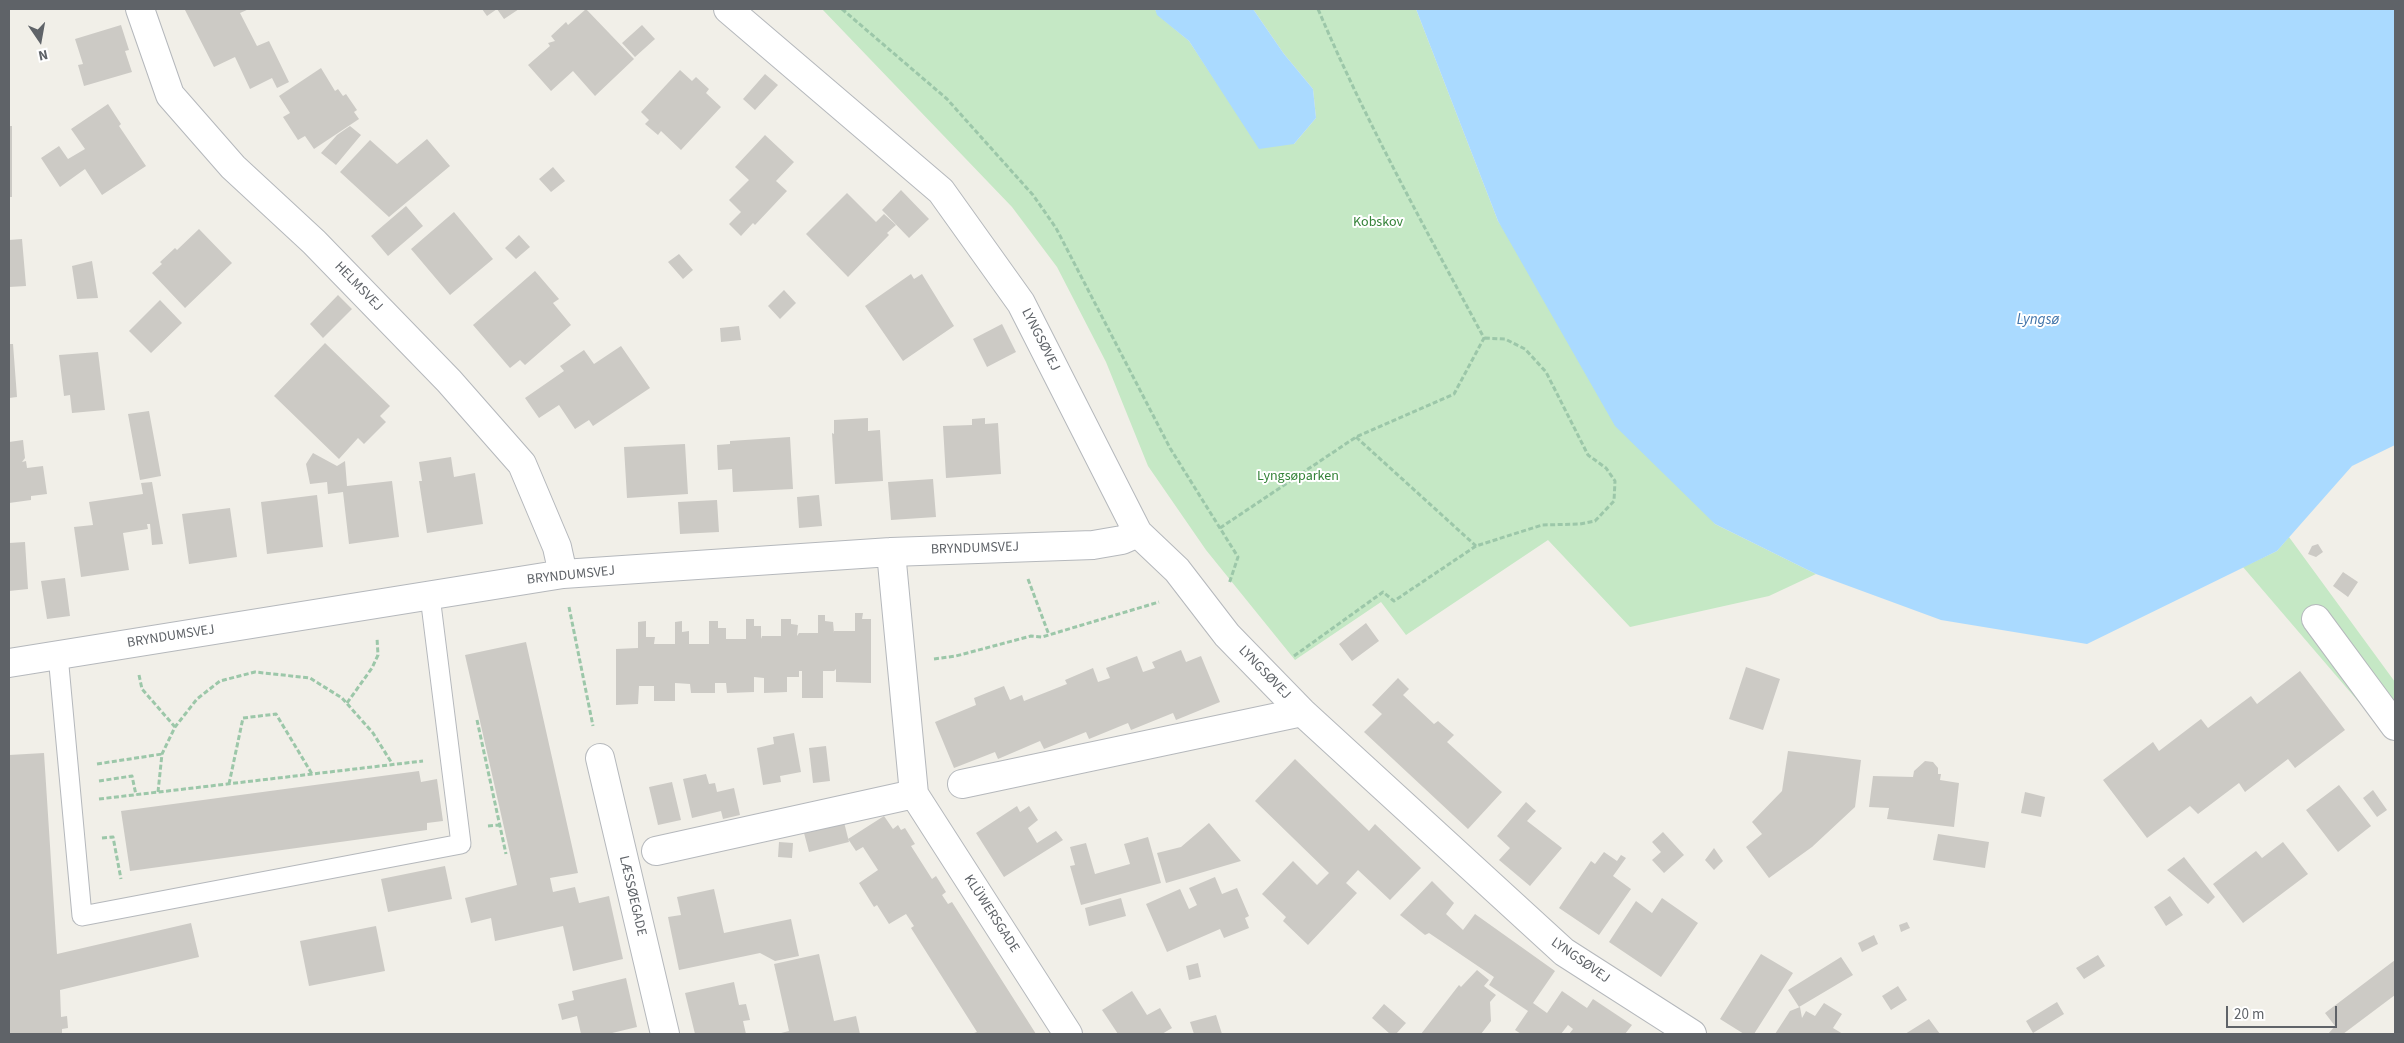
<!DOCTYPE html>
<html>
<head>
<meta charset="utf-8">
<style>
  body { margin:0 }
  #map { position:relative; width:2404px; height:1043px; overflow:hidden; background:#f1efe8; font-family:"Source Sans 3",sans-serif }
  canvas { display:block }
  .frame { position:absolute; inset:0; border:10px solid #5f6368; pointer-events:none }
  .north { position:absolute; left:15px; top:15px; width:50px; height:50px; -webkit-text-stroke:4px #fff; paint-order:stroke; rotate:168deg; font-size:14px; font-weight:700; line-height:20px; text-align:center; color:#5f6368 }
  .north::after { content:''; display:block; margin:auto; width:18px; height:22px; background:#5f6368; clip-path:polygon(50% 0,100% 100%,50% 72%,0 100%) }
  .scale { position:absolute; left:2226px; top:1006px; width:111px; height:22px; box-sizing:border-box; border:2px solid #5f6368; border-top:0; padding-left:6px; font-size:15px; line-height:18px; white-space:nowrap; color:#5f6368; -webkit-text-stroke:4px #fff; paint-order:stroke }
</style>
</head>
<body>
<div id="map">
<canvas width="2404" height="1043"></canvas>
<div class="frame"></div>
<div class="north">N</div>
<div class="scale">20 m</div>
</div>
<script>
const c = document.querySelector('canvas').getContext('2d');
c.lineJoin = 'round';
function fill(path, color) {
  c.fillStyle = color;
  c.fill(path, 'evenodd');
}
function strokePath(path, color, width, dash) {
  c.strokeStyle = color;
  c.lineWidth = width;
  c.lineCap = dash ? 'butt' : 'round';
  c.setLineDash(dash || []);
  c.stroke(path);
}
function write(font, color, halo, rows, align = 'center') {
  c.font = font + ' "Source Sans 3",sans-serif';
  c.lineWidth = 4;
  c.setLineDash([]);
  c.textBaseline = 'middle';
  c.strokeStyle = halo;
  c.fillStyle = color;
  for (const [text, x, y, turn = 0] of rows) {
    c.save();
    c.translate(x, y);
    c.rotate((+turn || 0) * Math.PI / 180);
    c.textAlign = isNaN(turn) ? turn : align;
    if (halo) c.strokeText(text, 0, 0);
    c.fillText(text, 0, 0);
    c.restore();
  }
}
fill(new Path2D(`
  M 822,9 L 1155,9 L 1158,15 L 1189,41 L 1241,119 L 1294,144 L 1316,118 L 1313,89 L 1284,54 L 1253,9 L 1416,9 L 1498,221 L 1715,524 L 1816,574 L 1769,596 L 1630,627 L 1548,540 L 1406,635 L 1381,602 L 1295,660 L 1206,550 L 1148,466 L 1106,362 L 1057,267 L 1012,207 Z
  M 2289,537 L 2395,682 L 2395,702 L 2377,687 L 2375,721 L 2243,567 L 2277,551 Z`), '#c5e8c5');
fill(new Path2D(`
  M 1155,9 L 1253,9 L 1284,54 L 1313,89 L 1316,118 L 1294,144 L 1259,149 L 1189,41 L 1157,15 Z
  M 1416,9 L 2395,9 L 2395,445 L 2352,466 L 2277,551 L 2087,644 L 1941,620 L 1816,574 L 1715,524 L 1615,426 L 1498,221 Z`), '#aadaff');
fill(new Path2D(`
  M 188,9 L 249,9 L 240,13 L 257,46 L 269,41 L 289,82 L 277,88 L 272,78 L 250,89 L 235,57 L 214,67 L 185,10 Z
  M 482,9 L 519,9 L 504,19 L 497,9 L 487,16 Z
  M 586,9 L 634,59 L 595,96 L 573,71 L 551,91 L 528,65 L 550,46 L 548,43 L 555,41 L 551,36 L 566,22 L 568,25 Z
  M 121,25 L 129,50 L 125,51 L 132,72 L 84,86 L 78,65 L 83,64 L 75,39 Z
  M 642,25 L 655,39 L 635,57 L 622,43 Z
  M 321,68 L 335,91 L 338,89 L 343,96 L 346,94 L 357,110 L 354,112 L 359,119 L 314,149 L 305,136 L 298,140 L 283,117 L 290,113 L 279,96 Z
  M 680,70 L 692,81 L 696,77 L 709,89 L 706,93 L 721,107 L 681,150 L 661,131 L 658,135 L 645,124 L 649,120 L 641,112 Z
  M 765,74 L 778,85 L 755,110 L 743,99 Z
  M 108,104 L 121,124 L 119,126 L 146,166 L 102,195 L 85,169 L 60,187 L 41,158 L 59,146 L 68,159 L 85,149 L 71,129 Z
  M 9,126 L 12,126 L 12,197 L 9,197 Z
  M 350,126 L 361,135 L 336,165 L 321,153 L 337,135 Z
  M 765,135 L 794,162 L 776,181 L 787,191 L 755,225 L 753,223 L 741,236 L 729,224 L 741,212 L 729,200 L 749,180 L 735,167 Z
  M 427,139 L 450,166 L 389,217 L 340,172 L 370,140 L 397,164 Z
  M 553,167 L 565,181 L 551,192 L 539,179 Z
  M 901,190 L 929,219 L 909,238 L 882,210 Z
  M 847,193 L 876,222 L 884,214 L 896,225 L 887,233 L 889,235 L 848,277 L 806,234 Z
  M 406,206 L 423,226 L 388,256 L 371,236 Z
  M 454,212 L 493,259 L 450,295 L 411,249 Z
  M 199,229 L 232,263 L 185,308 L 152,273 L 162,264 L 160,262 L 175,248 L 177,250 Z
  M 519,235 L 530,247 L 516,259 L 505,248 Z
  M 22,239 L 26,286 L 9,287 L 9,240 Z
  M 679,254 L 693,270 L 683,279 L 668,262 Z
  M 92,261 L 98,298 L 77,299 L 72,266 Z
  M 535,271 L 559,299 L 553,303 L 571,325 L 525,365 L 520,360 L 510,368 L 473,325 Z
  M 911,274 L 914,279 L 922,274 L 954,326 L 903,361 L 865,306 Z
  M 784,290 L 796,303 L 780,319 L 768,306 Z
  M 338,295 L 352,309 L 323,338 L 310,324 Z
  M 160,300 L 182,323 L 151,353 L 129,331 Z
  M 1002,324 L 1016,352 L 987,367 L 973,339 Z
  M 739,326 L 741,340 L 721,342 L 720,328 Z
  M 325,343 L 390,406 L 380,416 L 386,422 L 364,444 L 358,438 L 339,459 L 274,396 Z
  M 9,344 L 13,344 L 17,397 L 9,398 Z
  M 621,346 L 650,388 L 593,426 L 589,420 L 575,429 L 559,405 L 539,418 L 525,398 L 564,371 L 560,366 L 584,350 L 594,364 Z
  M 98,352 L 105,410 L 72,413 L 70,395 L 64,396 L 59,355 Z
  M 149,411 L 161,476 L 140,480 L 128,414 Z
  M 868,418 L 868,431 L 880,430 L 883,481 L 835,484 L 832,433 L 834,434 L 834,420 Z
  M 985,418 L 985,424 L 998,423 L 1001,474 L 946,478 L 943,426 L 972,425 L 972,419 Z
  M 790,437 L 793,489 L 733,492 L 732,469 L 718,470 L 717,445 L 730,444 L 730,441 Z
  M 23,440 L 25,458 L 22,462 L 26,461 L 27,468 L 43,466 L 47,494 L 31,496 L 31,500 L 9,503 L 9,442 Z
  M 685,444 L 688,494 L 627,498 L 624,447 Z
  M 313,453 L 337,466 L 345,461 L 347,486 L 392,481 L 399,537 L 349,544 L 343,492 L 328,494 L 327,482 L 310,484 L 306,464 Z
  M 451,457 L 454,477 L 475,473 L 483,524 L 427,533 L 419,481 L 422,481 L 419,462 Z
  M 933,479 L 936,517 L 891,520 L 888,482 Z
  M 152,482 L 163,544 L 152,545 L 150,524 L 147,524 L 148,529 L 123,533 L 129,570 L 81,577 L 74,527 L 93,525 L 89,502 L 143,494 L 141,483 Z
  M 317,495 L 323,547 L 267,554 L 261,502 Z
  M 819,495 L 822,526 L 799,528 L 797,497 Z
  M 717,500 L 719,532 L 680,534 L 678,502 Z
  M 230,508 L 237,557 L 189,564 L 182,514 Z
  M 25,542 L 28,589 L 9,591 L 9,543 Z
  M 2318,544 L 2323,552 L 2316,557 L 2308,554 L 2312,546 Z
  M 2343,572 L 2358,582 L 2348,597 L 2333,586 Z
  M 65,578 L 70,616 L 47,619 L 41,581 Z
  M 855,613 L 863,613 L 862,619 L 871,619 L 871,683 L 836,682 L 836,669 L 834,671 L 823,671 L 823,698 L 802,698 L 802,671 L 799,671 L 799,677 L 787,677 L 787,692 L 764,693 L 764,678 L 754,677 L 754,692 L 727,693 L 726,683 L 715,683 L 715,693 L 691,693 L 690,684 L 675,683 L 675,701 L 654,701 L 654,686 L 639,686 L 638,704 L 616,705 L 616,649 L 638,648 L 638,622 L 646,621 L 646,637 L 655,637 L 654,644 L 675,644 L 675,622 L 682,621 L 682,632 L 689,631 L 689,644 L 709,644 L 709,621 L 718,621 L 718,628 L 726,628 L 726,639 L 746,639 L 746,619 L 754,619 L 754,626 L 761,626 L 761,639 L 762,636 L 781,636 L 781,619 L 791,619 L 791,624 L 798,625 L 797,636 L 799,633 L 818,633 L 818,615 L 825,615 L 825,621 L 833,622 L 834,633 L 834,631 L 855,631 Z
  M 1366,623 L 1379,641 L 1352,661 L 1339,644 Z
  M 526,642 L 578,873 L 550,878 L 553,892 L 575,887 L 579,903 L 609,896 L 623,959 L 573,971 L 563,926 L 495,941 L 491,918 L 471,923 L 465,898 L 517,885 L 465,655 Z
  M 1181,650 L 1186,662 L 1201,656 L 1220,702 L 1176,720 L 1173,713 L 1131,730 L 1128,723 L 1089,739 L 1086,732 L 1044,749 L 1040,741 L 998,759 L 995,752 L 954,768 L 935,722 L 976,705 L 974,698 L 1004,686 L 1010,700 L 1022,695 L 1024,701 L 1067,684 L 1065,680 L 1093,668 L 1098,682 L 1110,678 L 1106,668 L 1137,656 L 1143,672 L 1155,668 L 1152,662 Z
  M 1746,667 L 1780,679 L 1763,730 L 1729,719 Z
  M 2300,671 L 2345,730 L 2295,768 L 2288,759 L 2245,792 L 2239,783 L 2198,814 L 2190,806 L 2147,838 L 2103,780 L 2153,742 L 2159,751 L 2201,719 L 2208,728 L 2251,696 L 2257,704 Z
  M 1398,678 L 1409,689 L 1403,695 L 1434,724 L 1438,721 L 1454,735 L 1447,742 L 1502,792 L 1468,829 L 1364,732 L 1382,714 L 1372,705 Z
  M 794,733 L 801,772 L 780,776 L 781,782 L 763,785 L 757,748 L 774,744 L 773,737 Z
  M 826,746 L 830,781 L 813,783 L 809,748 Z
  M 1788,751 L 1861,760 L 1855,807 L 1812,847 L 1769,878 L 1746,847 L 1762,834 L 1752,822 L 1782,791 Z
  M 44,753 L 57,954 L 191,923 L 199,957 L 60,990 L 61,1017 L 67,1016 L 68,1028 L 62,1029 L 62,1034 L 9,1034 L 9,755 Z
  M 1295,759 L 1369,831 L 1375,824 L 1421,868 L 1390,900 L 1358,870 L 1346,883 L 1357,893 L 1308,945 L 1283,921 L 1286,917 L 1262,894 L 1293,861 L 1317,885 L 1329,873 L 1255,801 Z
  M 1925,761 L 1933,762 L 1938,768 L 1938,774 L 1941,774 L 1940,780 L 1959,783 L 1954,827 L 1887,819 L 1889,808 L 1869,807 L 1873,776 L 1913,777 L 1914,771 Z
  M 419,771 L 421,782 L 437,779 L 443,821 L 427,823 L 427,830 L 130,871 L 121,811 Z
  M 706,774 L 709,784 L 715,783 L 717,792 L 734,788 L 740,815 L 723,819 L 721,811 L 692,818 L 683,779 Z
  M 672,782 L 681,820 L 658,825 L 649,787 Z
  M 2339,785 L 2371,826 L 2338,852 L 2306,810 Z
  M 2373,790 L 2387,810 L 2377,817 L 2363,798 Z
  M 2025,792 L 2045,797 L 2041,817 L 2021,813 Z
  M 1526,802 L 1536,811 L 1527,821 L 1562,848 L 1530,886 L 1499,860 L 1510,848 L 1497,836 Z
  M 1017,806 L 1020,812 L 1029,806 L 1038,820 L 1028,828 L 1037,843 L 1056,831 L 1063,840 L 1004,877 L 976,833 Z
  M 884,816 L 893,829 L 898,825 L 901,830 L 905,828 L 915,844 L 911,846 L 932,879 L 936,876 L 946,892 L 942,895 L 948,904 L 952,902 L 1036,1034 L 971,1034 L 977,1032 L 911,928 L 914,926 L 906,914 L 889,924 L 877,905 L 874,907 L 859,883 L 878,870 L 863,847 L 856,851 L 848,839 Z
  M 844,822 L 849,842 L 809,852 L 804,833 Z
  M 1209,823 L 1241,861 L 1166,883 L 1157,853 L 1181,847 Z
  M 1663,832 L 1684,855 L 1664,873 L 1652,860 L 1661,852 L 1652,842 Z
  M 1938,834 L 1989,842 L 1985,868 L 1933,860 Z
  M 1148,837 L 1161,883 L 1081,905 L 1070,866 L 1075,865 L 1070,847 L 1086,843 L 1095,874 L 1130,864 L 1124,844 Z
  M 779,842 L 793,843 L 792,858 L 778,857 Z
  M 2283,842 L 2308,874 L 2243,923 L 2213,884 L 2256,851 L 2262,858 Z
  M 1714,848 L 1723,861 L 1714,870 L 1705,860 Z
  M 1604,852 L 1617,861 L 1621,855 L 1626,858 L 1613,876 L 1631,889 L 1599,935 L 1559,908 L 1591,861 L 1595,864 Z
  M 2184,857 L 2215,897 L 2208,904 L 2167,870 Z
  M 445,866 L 452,899 L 388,912 L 381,879 Z
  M 1215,877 L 1222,894 L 1237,888 L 1249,916 L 1245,918 L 1249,928 L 1224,938 L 1220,929 L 1167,952 L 1146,904 L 1180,889 L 1189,909 L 1197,905 L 1189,888 Z
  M 1432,881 L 1454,903 L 1446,914 L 1463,930 L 1475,914 L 1555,971 L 1533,1003 L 1547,1013 L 1562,991 L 1587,1008 L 1593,999 L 1632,1025 L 1625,1034 L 1569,1034 L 1573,1029 L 1568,1025 L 1561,1034 L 1521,1034 L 1515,1030 L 1528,1011 L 1489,985 L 1494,977 L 1429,933 L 1425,935 L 1400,915 Z
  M 714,889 L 724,933 L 791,919 L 799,956 L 775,961 L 760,953 L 679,970 L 668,917 L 681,915 L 677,897 Z
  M 2170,896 L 2183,915 L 2166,926 L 2154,907 Z
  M 1121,898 L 1126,916 L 1089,926 L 1085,908 Z
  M 1662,898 L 1698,923 L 1661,977 L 1609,942 L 1636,901 L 1652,913 Z
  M 1907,922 L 1910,928 L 1901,932 L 1899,925 Z
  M 376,926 L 385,971 L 309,986 L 300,941 Z
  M 1874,935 L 1878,944 L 1862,952 L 1858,943 Z
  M 819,954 L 834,1021 L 856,1016 L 860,1034 L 777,1034 L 789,1031 L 774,964 Z
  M 1761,954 L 1793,973 L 1754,1034 L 1744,1034 L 1720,1019 Z
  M 2098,955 L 2105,966 L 2084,979 L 2076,968 Z
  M 1841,957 L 1853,975 L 1799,1007 L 1788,990 Z
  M 2395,960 L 2395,995 L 2343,1034 L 2328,1034 L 2335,1026 L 2325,1013 Z
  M 1198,963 L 1201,977 L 1189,980 L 1186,966 Z
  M 1477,970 L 1489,980 L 1484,986 L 1496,995 L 1490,1002 L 1491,1021 L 1481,1034 L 1421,1034 L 1459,985 L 1461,987 Z
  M 626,978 L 637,1027 L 608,1034 L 581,1034 L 577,1016 L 562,1020 L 558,1004 L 574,1000 L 572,991 Z
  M 734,982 L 739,1005 L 746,1004 L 750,1020 L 743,1021 L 746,1034 L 695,1034 L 685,993 Z
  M 1898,986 L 1907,1000 L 1891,1010 L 1882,996 Z
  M 1132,991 L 1147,1015 L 1160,1008 L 1172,1028 L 1162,1034 L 1118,1034 L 1102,1010 Z
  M 2057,1002 L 2064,1014 L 2033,1033 L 2026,1021 Z
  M 1824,1003 L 1842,1014 L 1833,1028 L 1843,1034 L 1775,1034 L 1790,1011 L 1800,1007 L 1802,1018 L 1806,1011 L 1815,1016 Z
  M 1384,1004 L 1406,1023 L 1396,1034 L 1390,1034 L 1372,1018 Z
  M 1216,1015 L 1222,1034 L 1194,1034 L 1190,1022 Z
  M 1929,1019 L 1940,1034 L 1905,1034 Z`), '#cccac5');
const service = new Path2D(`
  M 58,655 L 82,916 L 461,844 L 430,596`);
const minor = new Path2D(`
  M 140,9 L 170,95 L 233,167 L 314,242 L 449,381 L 522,464 L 557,547 L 563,574
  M 728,9 L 941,191 L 1021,303 L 1138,533 L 1177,570 L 1227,635 L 1302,712 L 1564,952 L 1692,1034
  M 891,552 L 914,794 L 1068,1034
  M 2316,619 L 2395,726
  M 9,663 L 563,574 L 891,552 L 1093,545 L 1122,540 L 1138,533
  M 600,758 L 665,1034
  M 962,784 L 1302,712
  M 656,851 L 914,794`);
strokePath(service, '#b5b8bc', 21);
strokePath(minor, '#b5b8bc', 30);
strokePath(new Path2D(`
  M 842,9 L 947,99 L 1033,195 L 1056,228 L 1170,448 L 1238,557 L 1229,584
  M 1356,437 L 1476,546
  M 1220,528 L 1356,437 L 1454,394 L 1484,338 C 1426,230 1366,122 1318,9
  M 1028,579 L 1049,635
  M 569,607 L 593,726
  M 1294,656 L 1383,592 L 1394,601 L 1476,546 L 1542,525 L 1580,524 L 1595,521 L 1614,501 L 1615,481 L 1606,468 L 1588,455 L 1546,372 L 1525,349 L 1505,339 L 1484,338
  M 934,659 L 956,656 L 1031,636 L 1042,637 L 1159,602
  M 139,675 L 142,689 L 175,727
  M 347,703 L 372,668 L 378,655 L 377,638
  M 477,720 L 506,854
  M 97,764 L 162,754
  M 99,781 L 132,776 L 136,795
  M 229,784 L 243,718 L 276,714 L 312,774
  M 158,792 L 162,754 L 175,727 L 197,699 L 220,681 L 255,672 L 310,678 L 342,698 L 373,733 L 393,765
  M 99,799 L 423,761
  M 488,826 L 499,825
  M 102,838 L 113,837 L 121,879`), '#9cc7a9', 3, [5, 2.5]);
strokePath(service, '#fff', 19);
strokePath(minor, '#fff', 28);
write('14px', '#348238', '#fff', [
  ["Kobskov",1378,223],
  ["Lyngsøparken",1298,477]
]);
write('14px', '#5f6368', '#fff', [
  ["HELMSVEJ",358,287,46],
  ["LYNGSØVEJ",1040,340,63],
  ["BRYNDUMSVEJ",975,549,-2],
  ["BRYNDUMSVEJ",571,576,-6],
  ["BRYNDUMSVEJ",171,637,-9],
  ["LYNGSØVEJ",1264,673,46],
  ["LÆSSØEGADE",632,896,77],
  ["KLÜWERSGADE",991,914,57],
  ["LYNGSØVEJ",1580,961,35]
]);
write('italic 15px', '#4174aa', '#fff', [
  ["Lyngsø",2038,321]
]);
</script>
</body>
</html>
